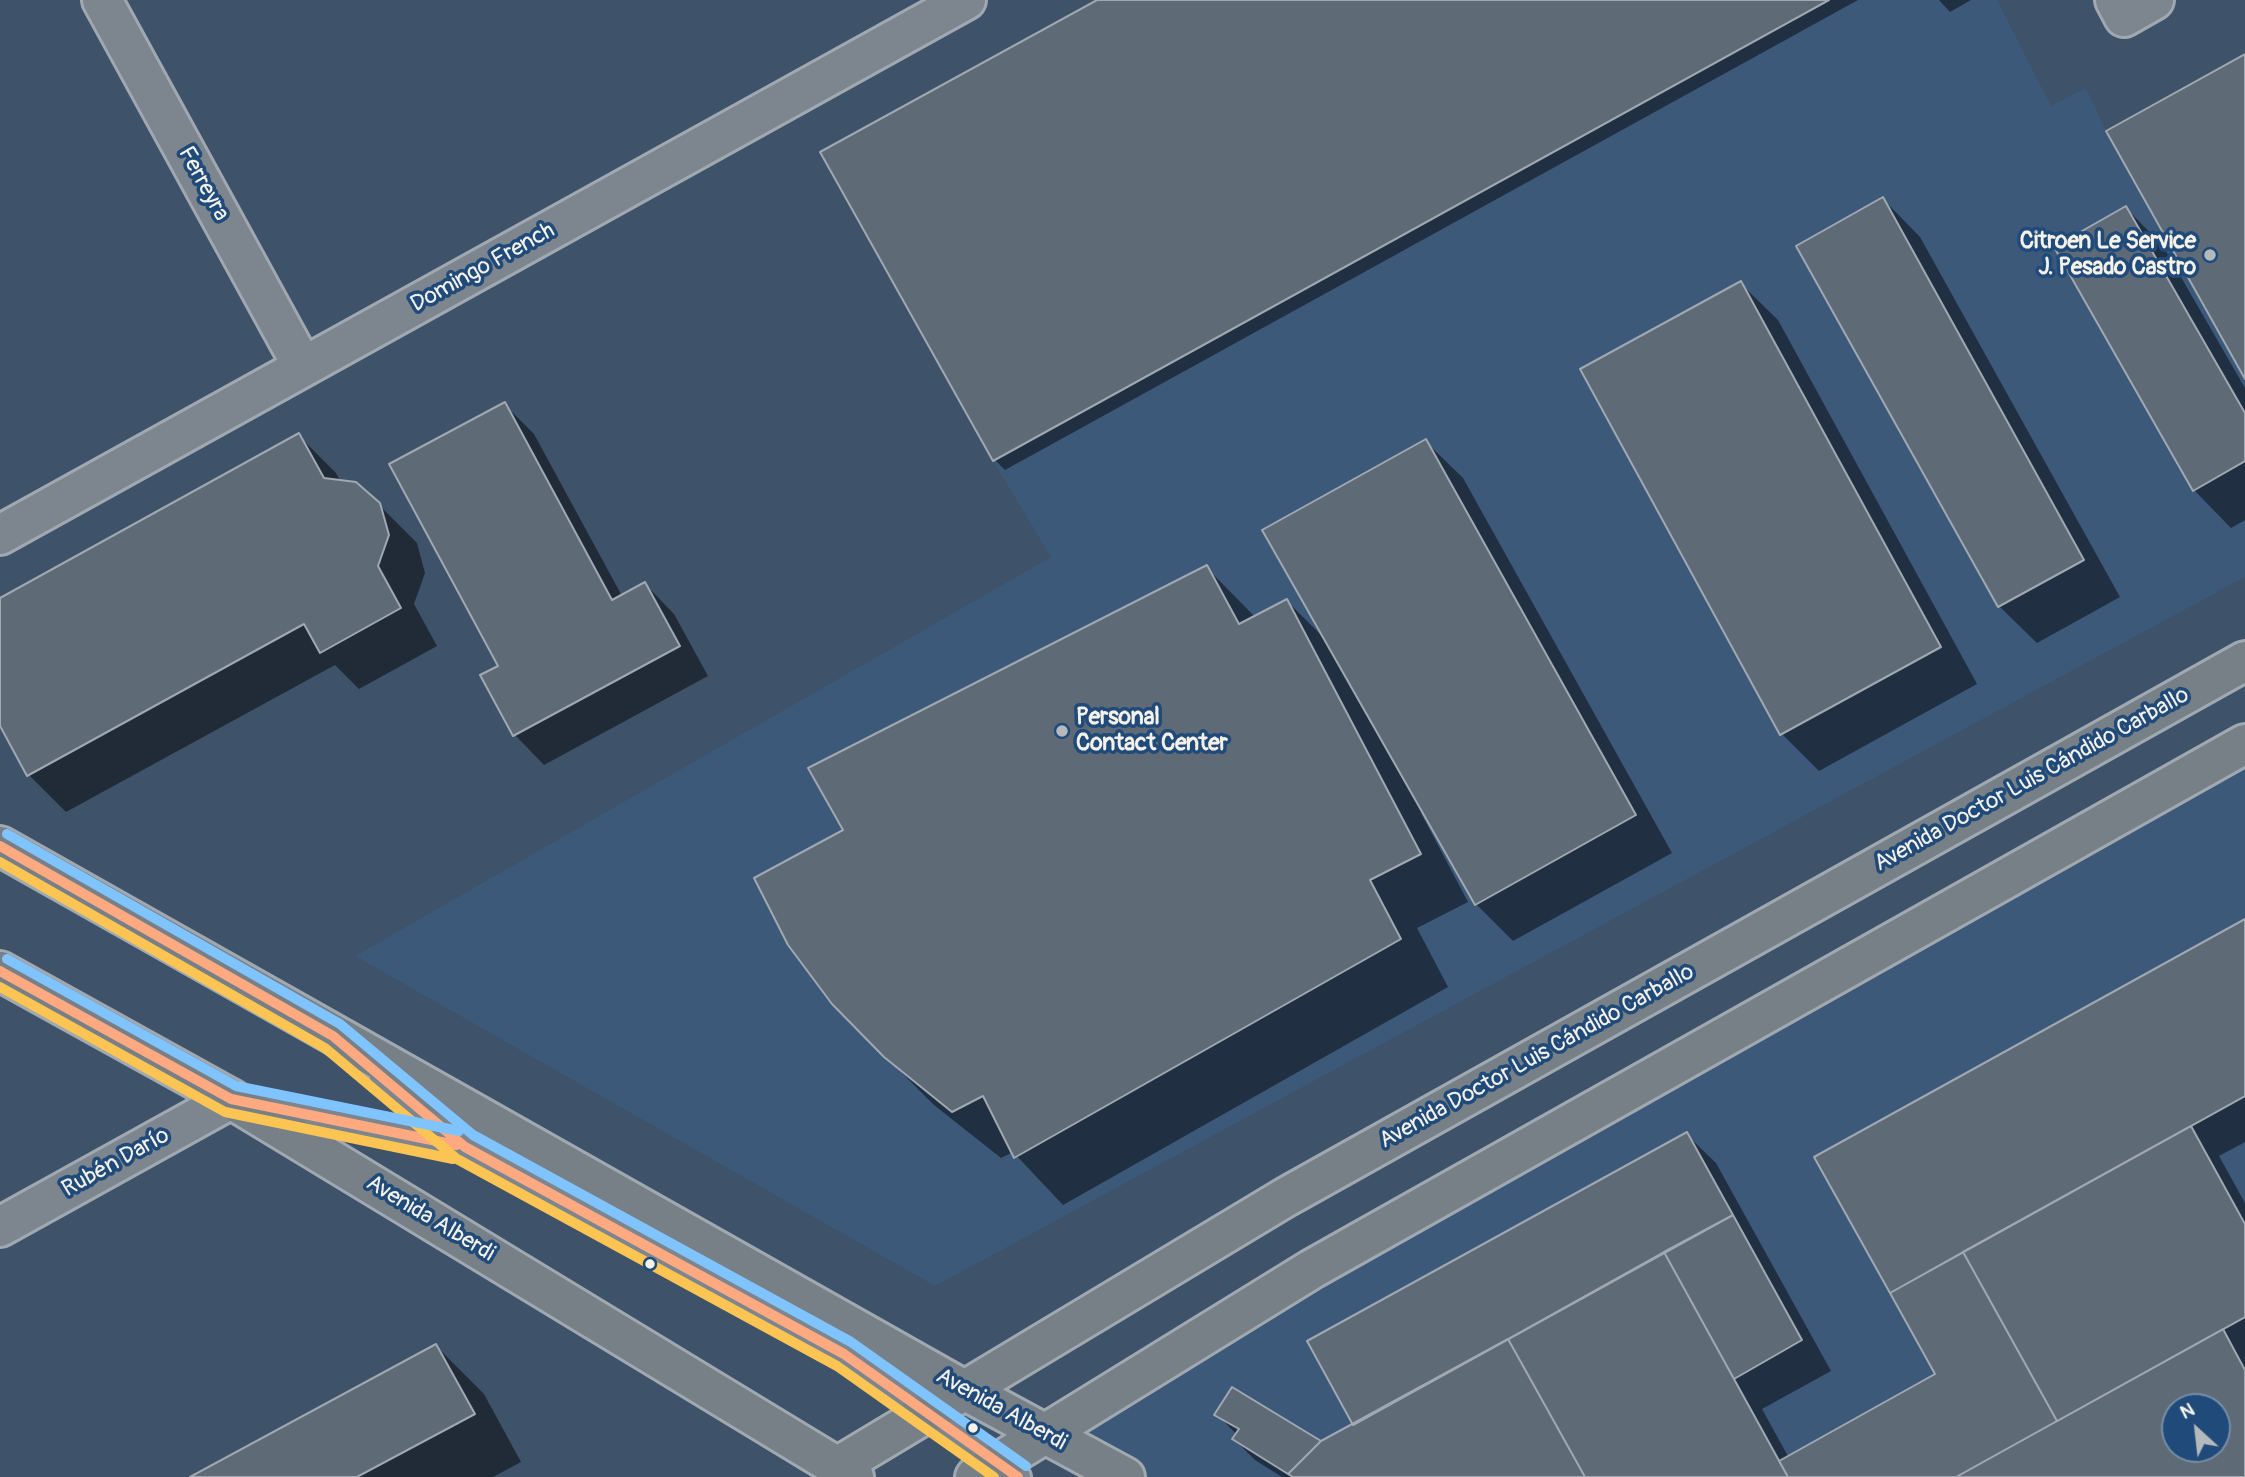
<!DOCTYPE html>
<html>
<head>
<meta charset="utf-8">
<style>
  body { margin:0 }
  #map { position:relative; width:2245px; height:1477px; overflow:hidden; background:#3e5269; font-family:Pangolin,sans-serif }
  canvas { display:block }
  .north { position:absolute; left:2161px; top:1393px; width:70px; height:70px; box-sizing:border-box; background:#1f4a7a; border:2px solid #748da6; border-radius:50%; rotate:333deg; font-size:19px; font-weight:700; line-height:28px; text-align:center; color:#f4f1e8 }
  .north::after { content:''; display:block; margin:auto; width:24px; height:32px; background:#b4b9bc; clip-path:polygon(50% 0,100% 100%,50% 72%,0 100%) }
</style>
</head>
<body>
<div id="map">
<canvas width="2245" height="1477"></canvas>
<div class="north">N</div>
</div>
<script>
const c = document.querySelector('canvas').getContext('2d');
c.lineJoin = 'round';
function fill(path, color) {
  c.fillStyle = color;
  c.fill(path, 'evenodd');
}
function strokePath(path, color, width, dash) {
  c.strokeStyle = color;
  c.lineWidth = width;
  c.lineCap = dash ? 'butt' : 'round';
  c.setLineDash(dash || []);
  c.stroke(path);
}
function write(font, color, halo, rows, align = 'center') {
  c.font = font + ' Pangolin,sans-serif';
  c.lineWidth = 7;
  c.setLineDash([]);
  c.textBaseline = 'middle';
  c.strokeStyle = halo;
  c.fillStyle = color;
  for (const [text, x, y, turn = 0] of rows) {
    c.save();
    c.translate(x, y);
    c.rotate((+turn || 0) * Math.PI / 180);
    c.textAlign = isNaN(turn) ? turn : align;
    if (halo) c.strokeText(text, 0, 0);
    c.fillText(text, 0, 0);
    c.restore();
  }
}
fill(new Path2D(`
  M 1097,0 L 1997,0 L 2051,106 L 2086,88 L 2106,131 L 2245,379 L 2245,577 L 935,1286 L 355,956 L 1051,557 L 993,461 L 820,152 Z
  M 2245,744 L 2245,1477 L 1125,1477 L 1045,1433 ZM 2175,1407 L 2217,1407 L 2217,1449 L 2175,1449 Z`), '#3c597a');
fill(new Path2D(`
  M 1101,0 L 1858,0 L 1005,470 L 995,460 Z
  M 1939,0 L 1971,0 L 1950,12 Z
  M 1883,199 L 1920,237 L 2120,597 L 2037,643 L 1999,606 Z
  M 2126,208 L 2163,246 L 2245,388 L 2245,520 L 2231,528 L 2194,490 Z
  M 1740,283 L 1778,320 L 1977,684 L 1819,771 L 1782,734 L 1582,370 Z
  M 504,404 L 534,434 L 622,596 L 645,584 L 674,614 L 708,676 L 544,765 L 515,735 L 500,666 Z
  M 299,436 L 336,473 L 341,482 L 379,505 L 417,543 L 425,573 L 414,604 L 437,646 L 359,689 L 335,665 L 66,812 L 29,775 L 0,722 L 0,600 Z
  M 1425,441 L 1463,478 L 1672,853 L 1513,941 L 1476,904 L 1424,811 L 1421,813 L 1468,902 L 1417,928 L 1448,987 L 1063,1205 L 1013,1152 L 1001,1158 L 934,1105 L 885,1056 L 846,831 L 1206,567 L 1255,617 L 1287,601 L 1324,638 Z
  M 2245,921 L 2245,1142 L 2219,1156 L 2245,1203 L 2245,1477 L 1282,1477 L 1255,1460 L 1234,1439 L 1237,1435 L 1217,1414 L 1321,1443 L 1355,1424 L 1686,1134 L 1716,1163 L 1831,1371 L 1762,1409 L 1789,1458 L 1937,1375 ZM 2175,1407 L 2217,1407 L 2217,1449 L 2175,1449 Z
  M 436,1346 L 484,1394 L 521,1462 L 493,1477 L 193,1477 Z`), '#0007');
const building = new Path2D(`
  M 1097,0 L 1829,0 L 993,461 L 820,152 Z
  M 2245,54 L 2245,379 L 2106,131 Z
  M 1883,197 L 2084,560 L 1998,607 L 1796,246 Z
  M 2126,206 L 2245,413 L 2245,461 L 2193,491 L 2054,247 Z
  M 1741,281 L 1941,647 L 1780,735 L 1580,369 Z
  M 505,402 L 612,600 L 645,582 L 680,646 L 513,736 L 480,675 L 498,666 L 389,464 Z
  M 299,433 L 324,478 L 356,482 L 380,503 L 389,535 L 378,566 L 401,608 L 320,653 L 304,624 L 27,776 L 0,726 L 0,598 Z
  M 1426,439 L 1636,815 L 1475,905 L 1262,530 Z
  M 1207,565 L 1239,624 L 1287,599 L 1421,854 L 1370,880 L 1401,939 L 1014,1158 L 983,1096 L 952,1112 L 884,1057 L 832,1004 L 788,945 L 754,878 L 843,830 L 808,768 Z
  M 2245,919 L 2245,1096 L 1890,1293 L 1814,1157 Z
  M 2191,1126 L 2245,1224 L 2245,1317 L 2057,1421 L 1963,1252 Z
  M 1687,1132 L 1733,1215 L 1353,1425 L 1307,1341 Z
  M 1733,1215 L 1802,1340 L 1734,1379 L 1664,1252 Z
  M 1664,1252 L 1734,1379 L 1788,1477 L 1585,1477 L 1508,1339 Z
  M 1963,1252 L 2057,1421 L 1956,1477 L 1788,1477 L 1779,1461 L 1935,1374 L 1890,1293 Z
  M 2223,1329 L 2245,1370 L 2245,1477 L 1956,1477 ZM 2175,1407 L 2217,1407 L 2217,1449 L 2175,1449 Z
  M 1508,1339 L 1585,1477 L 1293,1477 L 1288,1474 L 1321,1441 Z
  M 436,1344 L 475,1414 L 357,1477 L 190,1477 Z
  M 1232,1387 L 1321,1441 L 1288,1474 L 1232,1439 L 1239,1429 L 1214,1415 Z`);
fill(building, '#5f6a77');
strokePath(building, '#a0a8b1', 2);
const service = new Path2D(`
  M 382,1077 L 465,1147 L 844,1354 L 1018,1477
  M 254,1103 L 461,1146`);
const minor = new Path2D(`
  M 102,0 L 303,367
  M 2115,0 L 2124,17 L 2154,0
  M 0,535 L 966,0
  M 0,1227 L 231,1099`);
const primary = new Path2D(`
  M 0,846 L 964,1390 L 1125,1477
  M 0,971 L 231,1099 L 854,1477
  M 837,1467 L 1286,1197 L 2245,661
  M 975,1477 L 1312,1269 L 2245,744`);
strokePath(service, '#a0a8b1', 30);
strokePath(minor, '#a0a8b1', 44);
strokePath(primary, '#a0a8b1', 44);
strokePath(service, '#7d868e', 24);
strokePath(minor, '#7d868e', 38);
strokePath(primary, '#788087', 38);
strokePath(new Path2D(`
  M 0,846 L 333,1036 L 465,1147 L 844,1354 L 1018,1477
  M 0,971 L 231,1099 L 456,1145`), '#ffa980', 10);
strokePath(new Path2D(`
  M 0,862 L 325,1048 L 457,1159 L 837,1366 L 994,1477
  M 0,987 L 225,1112 L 453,1159`), '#fcc553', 10);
strokePath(new Path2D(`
  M 7,834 L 340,1024 L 473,1135 L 851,1342 L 1026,1466
  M 7,959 L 236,1086 L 459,1131`), '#80c4ff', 10);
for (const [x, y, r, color] of [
  [2210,255,7,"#b4b9bc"],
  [1062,731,7,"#b4b9bc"],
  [650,1264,6,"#f4f1e8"],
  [973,1428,6,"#f4f1e8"]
]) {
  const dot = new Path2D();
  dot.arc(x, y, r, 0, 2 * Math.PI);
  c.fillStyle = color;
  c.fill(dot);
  strokePath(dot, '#1f4a7a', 2.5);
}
write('23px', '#f4f1e8', '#1f4a7a', [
  ["Ferreyra",203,184,61],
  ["Domingo French",483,268,-29],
  ["Avenida Doctor Luis Cándido Carballo",2032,780,-29],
  ["Avenida Doctor Luis Cándido Carballo",1537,1057,-29],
  ["Rubén Darío",116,1163,-29],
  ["Avenida Alberdi",430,1219,31],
  ["Avenida Alberdi",1001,1410,29]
]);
write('bold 23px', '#f4f1e8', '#1f4a7a', [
  ["Citroen Le Service",2196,242],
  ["J. Pesado Castro",2196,268],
  ["Personal",1076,718,"left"],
  ["Contact Center",1076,744,"left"]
], 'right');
</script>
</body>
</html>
